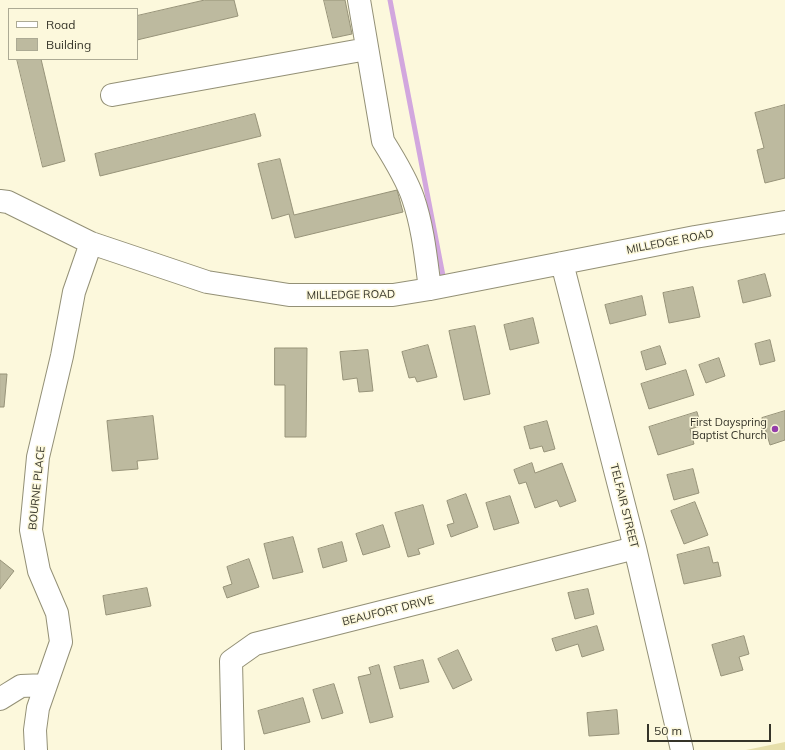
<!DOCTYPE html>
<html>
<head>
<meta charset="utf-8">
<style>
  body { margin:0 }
  #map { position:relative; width:785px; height:750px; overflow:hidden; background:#fcf8dc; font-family:Mulish,sans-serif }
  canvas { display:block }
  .legend { position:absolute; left:8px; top:8px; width:130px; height:52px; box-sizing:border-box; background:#fcf8dc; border:1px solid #acaa94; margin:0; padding:5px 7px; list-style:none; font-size:12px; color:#353429 }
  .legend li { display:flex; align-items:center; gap:8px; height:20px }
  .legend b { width:20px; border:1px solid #acaa94 }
  .scale { position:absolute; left:647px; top:724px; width:124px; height:18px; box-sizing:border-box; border:2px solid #353429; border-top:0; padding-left:5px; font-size:12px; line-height:14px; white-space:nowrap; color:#353429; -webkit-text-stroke:3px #fcf8dc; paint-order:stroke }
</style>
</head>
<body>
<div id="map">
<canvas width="785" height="750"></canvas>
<ul class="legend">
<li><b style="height:5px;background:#fff"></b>Road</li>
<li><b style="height:11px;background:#bdba9f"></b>Building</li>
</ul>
<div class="scale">50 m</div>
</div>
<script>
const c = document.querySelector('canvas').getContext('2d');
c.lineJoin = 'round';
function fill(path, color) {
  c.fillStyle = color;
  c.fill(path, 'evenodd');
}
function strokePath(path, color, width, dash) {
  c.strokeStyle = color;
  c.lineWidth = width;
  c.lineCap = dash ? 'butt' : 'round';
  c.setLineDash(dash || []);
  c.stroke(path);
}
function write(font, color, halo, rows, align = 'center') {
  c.font = font + ' Mulish,sans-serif';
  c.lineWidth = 3;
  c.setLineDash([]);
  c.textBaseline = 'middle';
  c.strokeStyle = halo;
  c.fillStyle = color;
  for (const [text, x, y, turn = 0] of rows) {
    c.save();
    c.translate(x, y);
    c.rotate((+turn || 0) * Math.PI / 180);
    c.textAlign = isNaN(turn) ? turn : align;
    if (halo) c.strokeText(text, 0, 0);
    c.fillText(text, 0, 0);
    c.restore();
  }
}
fill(new Path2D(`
  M 785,742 L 785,750 L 746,750 Z`), '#e6dfaa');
strokePath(new Path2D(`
  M 390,0 L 444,281`), '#d2a7de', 5);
const building = new Path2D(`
  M 205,0 L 234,0 L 238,16 L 137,40 L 137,16 Z
  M 324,0 L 345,0 L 352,34 L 333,38 Z
  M 17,59 L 41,59 L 65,161 L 43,167 Z
  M 785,105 L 785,178 L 765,183 L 757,150 L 764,148 L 755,113 Z
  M 255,114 L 261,136 L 100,176 L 95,154 Z
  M 280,159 L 294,215 L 397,190 L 403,212 L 295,238 L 289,214 L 272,219 L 258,164 Z
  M 765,274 L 771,296 L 743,303 L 738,281 Z
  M 693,287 L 700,317 L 669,323 L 663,293 Z
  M 642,296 L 646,315 L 610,324 L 605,305 Z
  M 533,318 L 539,343 L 510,350 L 504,325 Z
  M 475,326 L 490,394 L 464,400 L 449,331 Z
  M 770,340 L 775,361 L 760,365 L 755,344 Z
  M 428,345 L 437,377 L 417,382 L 415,377 L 409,378 L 402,352 Z
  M 660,346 L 666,364 L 646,370 L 641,352 Z
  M 275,348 L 307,348 L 306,437 L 285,437 L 285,385 L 275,385 Z
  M 368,350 L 373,391 L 359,392 L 357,378 L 343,380 L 340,352 Z
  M 719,358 L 725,376 L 706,383 L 699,365 Z
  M 686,370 L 694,395 L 649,409 L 641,384 Z
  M 0,374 L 7,374 L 4,407 L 0,407 Z
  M 785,411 L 785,440 L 770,445 L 762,418 Z
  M 697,412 L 701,426 L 690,429 L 694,444 L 658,455 L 649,427 Z
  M 153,416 L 158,459 L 137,461 L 138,469 L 112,471 L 107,421 Z
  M 547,421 L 555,449 L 544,452 L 542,446 L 530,449 L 524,427 Z
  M 532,463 L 535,473 L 562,463 L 576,501 L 560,507 L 557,500 L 535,508 L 526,482 L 519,484 L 514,470 Z
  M 693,469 L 699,493 L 674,500 L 667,475 Z
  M 466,494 L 478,527 L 451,537 L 447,525 L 454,523 L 447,501 Z
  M 510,496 L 519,523 L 494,530 L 486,503 Z
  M 695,502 L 708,535 L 684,544 L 671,511 Z
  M 423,505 L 434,544 L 418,549 L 420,554 L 408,557 L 395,513 Z
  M 383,525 L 390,547 L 363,555 L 356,534 Z
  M 293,537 L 303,572 L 273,579 L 264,544 Z
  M 342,542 L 347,561 L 323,568 L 318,549 Z
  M 709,547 L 713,563 L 718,562 L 721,576 L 684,584 L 677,555 Z
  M 249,559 L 259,587 L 227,598 L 223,587 L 232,584 L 227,567 Z
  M 0,560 L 14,571 L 0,589 Z
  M 147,588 L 151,606 L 106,615 L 103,596 Z
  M 588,589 L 594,614 L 575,619 L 568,593 Z
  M 597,626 L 604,650 L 582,657 L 578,644 L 556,651 L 552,639 Z
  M 744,636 L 749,654 L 739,657 L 743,670 L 721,676 L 712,645 Z
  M 458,650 L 472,680 L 453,689 L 438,659 Z
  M 423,660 L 429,682 L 400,689 L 394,667 Z
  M 379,665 L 393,717 L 370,723 L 358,677 L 371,674 L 369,668 Z
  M 334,684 L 343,713 L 322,719 L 313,690 Z
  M 303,698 L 310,722 L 264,734 L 258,711 Z
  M 617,710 L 619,734 L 589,736 L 587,713 Z`);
fill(building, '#bdba9f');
strokePath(building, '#979379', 1);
const minor = new Path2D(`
  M 359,0 L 383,141 C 393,157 407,180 413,198 C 423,227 426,259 430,289
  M 112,95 L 367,49
  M 0,201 L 8,202 L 91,243 L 207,282 L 289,295 L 393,295 L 430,289 L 695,237 L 785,222
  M 562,263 L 635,548 L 682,750
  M 0,699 L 21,686 L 46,685
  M 36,750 L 35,730 L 38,708 L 61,642 L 57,613 L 39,571 L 31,530 L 38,457 L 62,356 L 74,292 L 91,243
  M 233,750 L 231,661 L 255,644 L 635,548`);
strokePath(minor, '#939076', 24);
strokePath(minor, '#fff', 22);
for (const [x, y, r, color] of [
  [775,429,4,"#943daa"]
]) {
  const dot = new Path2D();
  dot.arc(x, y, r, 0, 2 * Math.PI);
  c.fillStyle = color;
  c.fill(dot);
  strokePath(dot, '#fcf8dc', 1.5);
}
write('11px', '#353429', '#fcf8dc', [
  ["MILLEDGE ROAD",670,242,-11],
  ["MILLEDGE ROAD",351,295,-1],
  ["BOURNE PLACE",37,488,-84],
  ["TELFAIR STREET",624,506,76],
  ["BEAUFORT DRIVE",388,611,-14]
]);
write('11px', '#353429', '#fcf8dc', [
  ["First Dayspring",767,423],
  ["Baptist Church",767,436]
], 'right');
</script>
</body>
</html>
